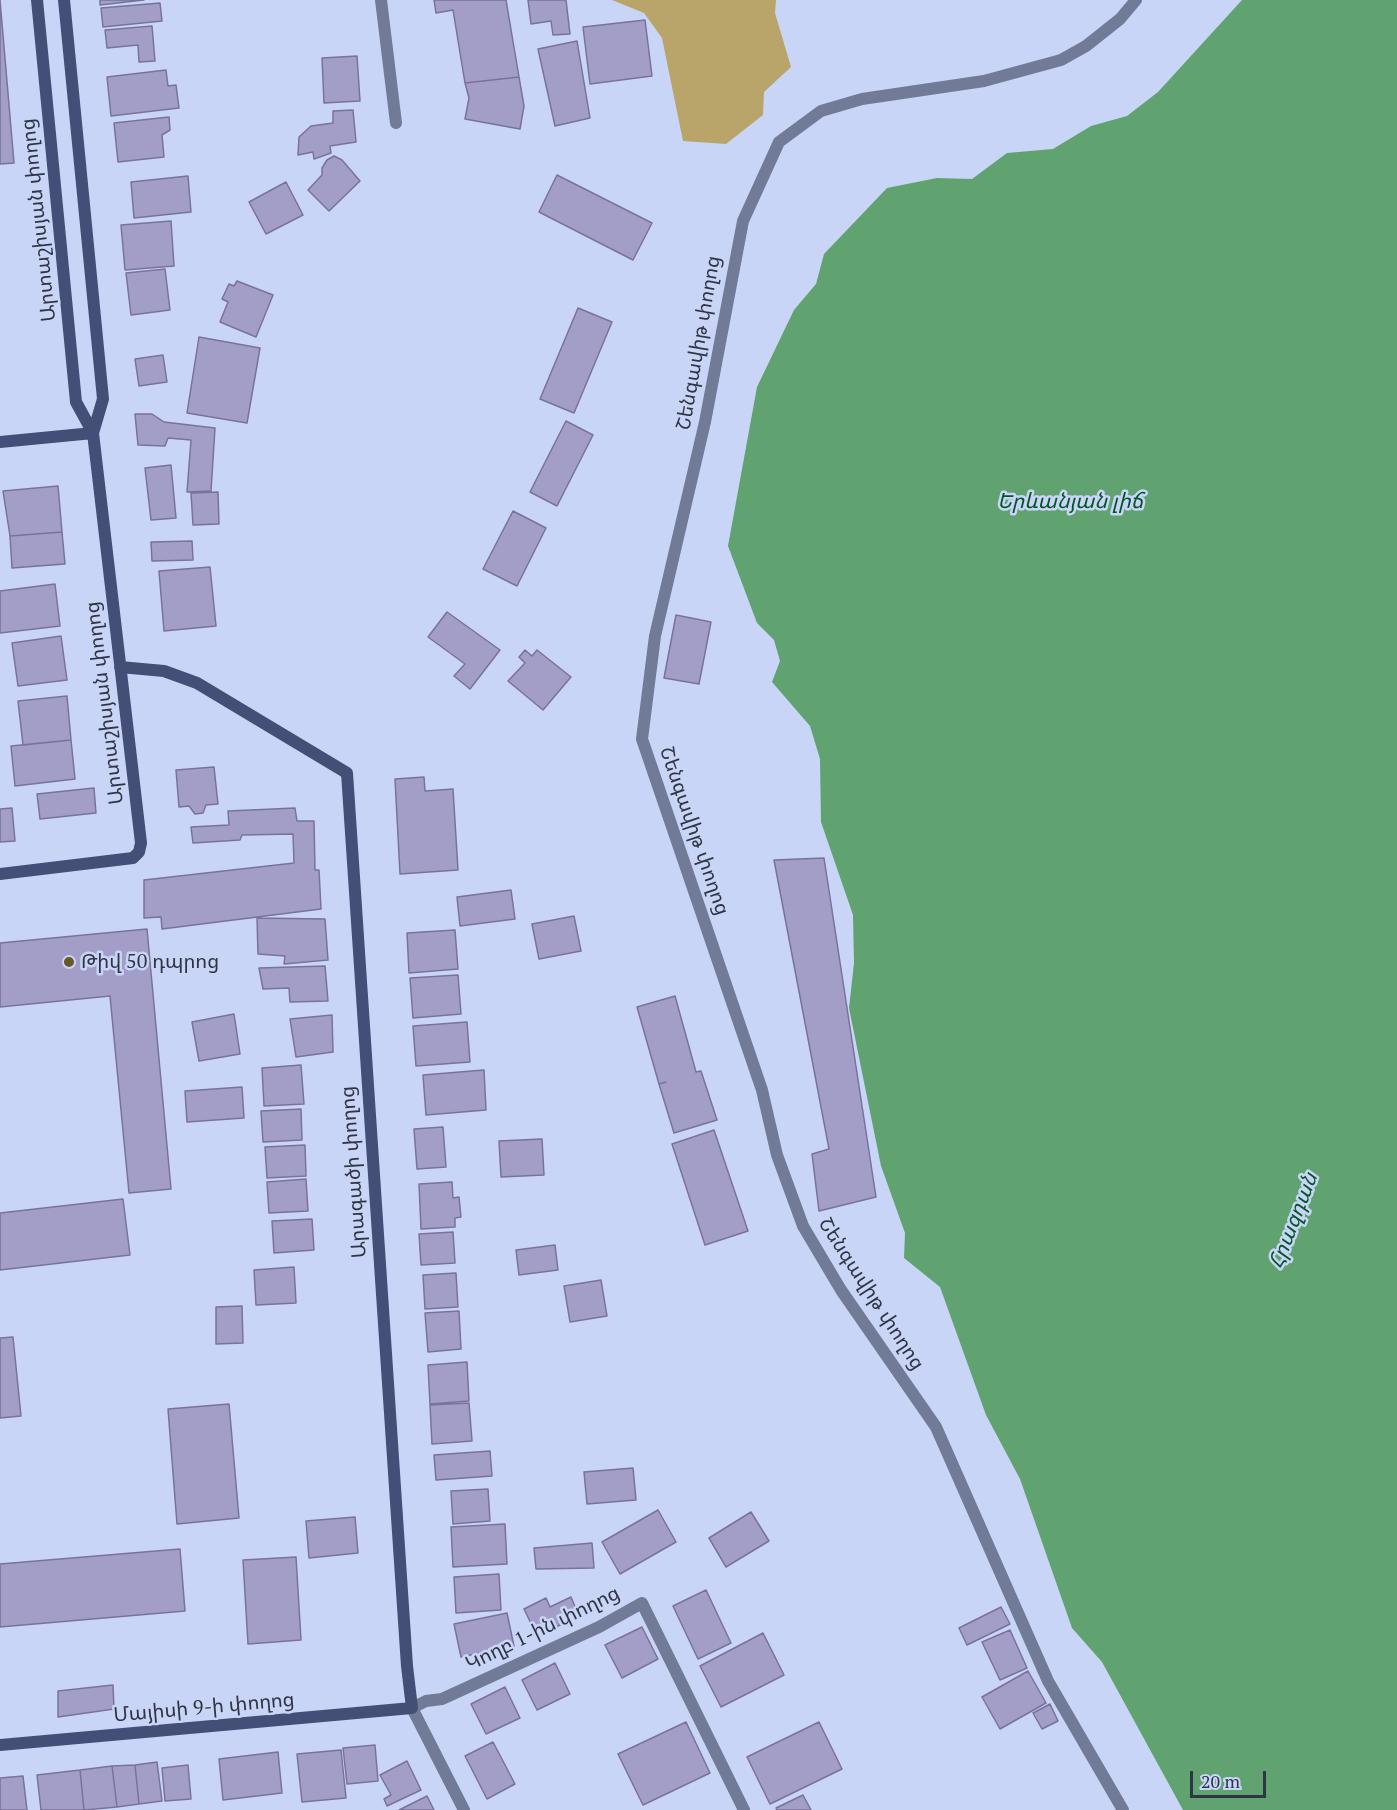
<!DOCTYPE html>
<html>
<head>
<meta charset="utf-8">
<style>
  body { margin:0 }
  #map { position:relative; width:1397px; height:1810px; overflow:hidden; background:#c9d5f7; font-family:"PT Serif",serif }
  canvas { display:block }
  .scale { position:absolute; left:1190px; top:1771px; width:76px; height:27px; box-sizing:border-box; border:3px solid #2f3545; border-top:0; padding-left:8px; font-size:18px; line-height:21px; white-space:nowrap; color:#2f3545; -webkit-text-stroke:4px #c9d5f7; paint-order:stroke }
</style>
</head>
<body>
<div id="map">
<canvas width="1397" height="1810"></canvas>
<div class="scale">20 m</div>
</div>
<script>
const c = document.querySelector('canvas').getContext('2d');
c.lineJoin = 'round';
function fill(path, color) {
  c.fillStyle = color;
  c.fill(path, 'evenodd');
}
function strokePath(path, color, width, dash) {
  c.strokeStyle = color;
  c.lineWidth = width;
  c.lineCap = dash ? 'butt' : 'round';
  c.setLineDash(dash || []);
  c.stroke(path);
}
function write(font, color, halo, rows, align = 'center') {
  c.font = font + ' "PT Serif","Noto Sans Armenian",serif';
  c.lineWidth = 5;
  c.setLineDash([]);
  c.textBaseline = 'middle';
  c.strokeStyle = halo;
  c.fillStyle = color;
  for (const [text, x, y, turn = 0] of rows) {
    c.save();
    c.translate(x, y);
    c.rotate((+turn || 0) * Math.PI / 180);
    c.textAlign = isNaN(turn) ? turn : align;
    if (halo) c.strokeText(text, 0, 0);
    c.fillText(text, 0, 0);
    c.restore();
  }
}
fill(new Path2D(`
  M 612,0 L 776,0 L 775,13 L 791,67 L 764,92 L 763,115 L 726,144 L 683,141 L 662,38 L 644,13 Z`), '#b9a46a');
fill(new Path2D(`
  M 1242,0 L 1397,0 L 1397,1810 L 1183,1810 L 1102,1662 L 1072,1628 L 1020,1479 L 986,1415 L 940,1287 L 904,1258 L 905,1233 L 881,1166 L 849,1008 L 854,963 L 853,915 L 821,822 L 820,759 L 810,726 L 772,682 L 780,661 L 774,640 L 757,623 L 728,546 L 757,387 L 794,310 L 816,284 L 824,254 L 887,188 L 937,178 L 972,179 L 1007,153 L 1053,149 L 1091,126 L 1127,116 L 1158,92 Z`), '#60a270');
const building = new Path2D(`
  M 0,0 L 14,163 L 0,164 Z
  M 100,0 L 144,0 L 100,5 Z
  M 434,0 L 506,0 L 519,77 L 465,83 L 453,10 L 436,13 Z
  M 528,0 L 566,0 L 570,34 L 553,35 L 551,21 L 531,24 Z
  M 160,3 L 162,21 L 103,27 L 101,8 Z
  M 645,20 L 652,76 L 590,84 L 583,27 Z
  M 152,26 L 155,61 L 139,62 L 138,45 L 107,48 L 105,30 Z
  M 577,41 L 590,118 L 555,126 L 538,49 Z
  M 357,56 L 360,101 L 324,103 L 322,58 Z
  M 166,70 L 168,86 L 176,85 L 179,108 L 111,116 L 107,77 Z
  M 519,77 L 524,106 L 520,129 L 465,119 L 469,98 L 465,83 Z
  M 353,110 L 356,142 L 330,146 L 331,153 L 314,159 L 313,152 L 298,155 L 299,137 L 311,126 L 333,123 L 333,111 Z
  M 169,117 L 170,130 L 162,135 L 164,157 L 118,162 L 114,123 Z
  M 334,156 L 342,160 L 360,181 L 329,211 L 308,190 L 322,175 L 322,168 L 327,160 Z
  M 557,175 L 652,223 L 633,260 L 539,212 Z
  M 188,176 L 191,212 L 134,218 L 131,182 Z
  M 286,182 L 303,215 L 266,234 L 249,202 Z
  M 171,221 L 174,266 L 125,270 L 121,225 Z
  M 165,269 L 170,310 L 131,315 L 126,273 Z
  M 237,281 L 273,295 L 256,337 L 220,322 L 228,302 L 222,299 L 229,284 L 234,286 Z
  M 578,308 L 612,322 L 574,413 L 540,399 Z
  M 199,337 L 260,348 L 247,423 L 187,413 Z
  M 163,355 L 167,382 L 139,386 L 135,359 Z
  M 135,414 L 152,414 L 164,422 L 215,428 L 211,491 L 187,492 L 191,440 L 168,438 L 165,446 L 138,445 Z
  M 566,421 L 593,435 L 557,506 L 530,492 Z
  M 171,465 L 176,518 L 151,520 L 145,468 Z
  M 58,486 L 62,532 L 10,536 L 3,491 Z
  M 218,492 L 219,524 L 193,525 L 191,493 Z
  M 513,511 L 546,528 L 517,586 L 483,569 Z
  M 62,532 L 65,564 L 12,568 L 10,536 Z
  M 192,541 L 193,560 L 152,561 L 151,542 Z
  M 210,567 L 216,626 L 164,631 L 159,571 Z
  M 55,584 L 60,626 L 0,633 L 0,591 Z
  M 447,612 L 500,650 L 470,689 L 454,676 L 465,664 L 428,637 Z
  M 676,615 L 711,622 L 699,684 L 664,678 Z
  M 61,636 L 67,680 L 18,686 L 12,643 Z
  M 525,650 L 532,656 L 537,650 L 571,677 L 543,710 L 508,681 L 525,663 L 519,657 Z
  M 67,696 L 71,740 L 23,745 L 18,701 Z
  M 71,740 L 75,779 L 15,786 L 11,746 Z
  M 214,767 L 218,804 L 206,805 L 203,813 L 195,814 L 189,806 L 179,807 L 176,770 Z
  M 424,777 L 425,791 L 453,789 L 458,870 L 400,874 L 395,779 Z
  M 94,788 L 96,813 L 40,819 L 37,794 Z
  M 12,808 L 15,841 L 0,842 L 0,809 Z
  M 295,808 L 297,821 L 314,821 L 315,870 L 319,870 L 321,909 L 162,929 L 161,917 L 144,918 L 144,880 L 294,863 L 293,834 L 242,835 L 240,840 L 193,843 L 191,827 L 229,825 L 228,811 Z
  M 824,858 L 876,1197 L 819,1211 L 812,1154 L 829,1149 L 774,860 Z
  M 511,890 L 515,919 L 460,926 L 457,897 Z
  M 574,916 L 581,951 L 539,959 L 532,924 Z
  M 257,918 L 325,919 L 328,960 L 284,964 L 285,956 L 258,954 Z
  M 147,929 L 171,1189 L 129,1193 L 110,996 L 0,1007 L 0,943 Z
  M 455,930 L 458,969 L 409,973 L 407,933 Z
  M 325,966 L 328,1001 L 290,1002 L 289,988 L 263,989 L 259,968 Z
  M 458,975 L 461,1014 L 413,1018 L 410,978 Z
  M 675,996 L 696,1072 L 701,1071 L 717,1120 L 674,1133 L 659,1084 L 666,1082 L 659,1084 L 637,1007 Z
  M 234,1014 L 240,1054 L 199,1061 L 192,1022 Z
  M 332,1015 L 333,1052 L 296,1057 L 290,1019 Z
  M 467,1022 L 470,1062 L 416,1066 L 413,1026 Z
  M 301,1065 L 304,1104 L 264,1106 L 262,1068 Z
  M 484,1070 L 486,1110 L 426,1115 L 423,1075 Z
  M 242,1087 L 244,1118 L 187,1122 L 185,1091 Z
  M 301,1109 L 302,1140 L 263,1142 L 261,1111 Z
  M 443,1127 L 446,1167 L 417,1169 L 414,1129 Z
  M 714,1130 L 748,1231 L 705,1245 L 672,1144 Z
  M 542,1139 L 544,1175 L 501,1177 L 499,1141 Z
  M 305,1145 L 306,1176 L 267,1178 L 265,1147 Z
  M 306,1179 L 308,1211 L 269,1213 L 267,1182 Z
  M 452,1182 L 453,1198 L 459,1197 L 461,1217 L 455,1218 L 455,1227 L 421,1229 L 419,1184 Z
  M 123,1199 L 130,1255 L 0,1270 L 0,1213 Z
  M 312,1219 L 314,1250 L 274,1253 L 272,1221 Z
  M 453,1232 L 455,1263 L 421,1265 L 419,1234 Z
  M 555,1245 L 558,1270 L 519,1275 L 516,1250 Z
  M 294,1267 L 296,1303 L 256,1305 L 254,1270 Z
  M 456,1273 L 458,1307 L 425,1309 L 423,1275 Z
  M 601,1280 L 607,1316 L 570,1322 L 564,1286 Z
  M 242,1306 L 243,1343 L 216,1344 L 216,1307 Z
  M 459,1311 L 461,1349 L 428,1352 L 425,1313 Z
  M 13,1337 L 21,1416 L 0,1418 L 0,1338 Z
  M 467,1362 L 469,1401 L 430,1404 L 428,1365 Z
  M 469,1403 L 472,1441 L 432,1444 L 430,1405 Z
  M 229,1404 L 239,1518 L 177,1524 L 168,1409 Z
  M 490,1451 L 492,1476 L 436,1480 L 434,1455 Z
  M 633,1468 L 636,1500 L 587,1504 L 584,1472 Z
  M 488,1489 L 490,1521 L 453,1524 L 451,1491 Z
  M 658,1510 L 676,1542 L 620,1574 L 602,1542 Z
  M 751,1512 L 769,1541 L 726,1567 L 709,1538 Z
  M 355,1517 L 358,1553 L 309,1558 L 306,1521 Z
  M 505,1524 L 507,1564 L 453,1567 L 451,1527 Z
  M 592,1543 L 594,1568 L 536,1569 L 534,1548 Z
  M 180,1549 L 185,1611 L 0,1627 L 0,1564 Z
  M 296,1557 L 301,1640 L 248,1644 L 243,1560 Z
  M 499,1574 L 501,1610 L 456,1613 L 454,1577 Z
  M 706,1590 L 731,1643 L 698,1659 L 673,1606 Z
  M 571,1597 L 579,1616 L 537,1636 L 524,1609 L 546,1598 L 550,1607 Z
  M 1001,1607 L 1010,1624 L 967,1645 L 959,1628 Z
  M 507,1613 L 514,1646 L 461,1657 L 454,1624 Z
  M 642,1627 L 658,1659 L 622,1678 L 605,1645 Z
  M 1010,1630 L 1027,1668 L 1000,1680 L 982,1642 Z
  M 763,1633 L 784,1675 L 721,1707 L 700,1666 Z
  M 555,1663 L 570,1694 L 537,1710 L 522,1680 Z
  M 1028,1671 L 1046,1703 L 1000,1729 L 982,1697 Z
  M 113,1685 L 114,1709 L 58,1717 L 58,1691 Z
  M 505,1687 L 520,1718 L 486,1734 L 471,1704 Z
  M 1050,1704 L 1058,1721 L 1042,1729 L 1033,1713 Z
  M 686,1722 L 710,1773 L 643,1805 L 618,1754 Z
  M 819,1722 L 842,1769 L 770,1804 L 747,1757 Z
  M 493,1742 L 515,1784 L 487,1799 L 465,1756 Z
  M 375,1745 L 378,1781 L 347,1784 L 343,1748 Z
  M 341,1750 L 346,1798 L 302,1802 L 297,1754 Z
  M 278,1752 L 282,1793 L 223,1800 L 219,1759 Z
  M 407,1761 L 421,1790 L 387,1806 L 384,1799 L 391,1795 L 380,1775 Z
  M 157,1762 L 162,1801 L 139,1804 L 135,1765 Z
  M 135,1765 L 139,1804 L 117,1807 L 112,1766 Z
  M 188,1765 L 191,1799 L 165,1801 L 162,1768 Z
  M 112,1766 L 117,1807 L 84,1810 L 80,1770 Z
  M 80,1770 L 84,1810 L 41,1810 L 37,1775 Z
  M 23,1776 L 27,1810 L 0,1810 L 0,1778 Z
  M 803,1795 L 811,1810 L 777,1810 L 776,1808 Z
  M 427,1796 L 434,1810 L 399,1810 Z`);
fill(building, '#a39ec8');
strokePath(building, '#79739b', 1.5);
strokePath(new Path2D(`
  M 381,0 L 396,123
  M 464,1810 L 412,1708 L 426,1701 L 442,1699 L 599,1627 L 642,1603 L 744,1810
  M 1123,1810 L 1048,1681 L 936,1427 L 841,1290 L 803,1226 L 777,1155 L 762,1090 L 642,739 L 655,636 L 705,422 L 743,221 L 779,142 L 821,111 L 862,99 L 984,81 L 1061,60 L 1086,46 L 1120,19 L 1136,0`), '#717a97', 12);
strokePath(new Path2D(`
  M 64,0 L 103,399 L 93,433
  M 0,442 L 93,433
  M 0,874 L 133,858 L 139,852 L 141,843 L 93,433 L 76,402 L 37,0
  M 0,1745 L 412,1708 L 407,1666 L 347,773 L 197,683 L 164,671 L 120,667`), '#434f77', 12);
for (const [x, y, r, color] of [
  [69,962,6,"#695826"]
]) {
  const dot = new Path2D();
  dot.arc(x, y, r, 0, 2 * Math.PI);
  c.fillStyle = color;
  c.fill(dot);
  strokePath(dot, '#c9d5f7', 2);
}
write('20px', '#2f3545', '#c9d5f7', [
  ["Արտաշիսյան փողոց",39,220,-96],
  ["Շենգավիթ փողոց",699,343,-80],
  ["Արտաշիսյան փողոց",105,703,-97],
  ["Շենգավիթ փողոց",694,831,71],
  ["Արագածի փողոց",354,1172,-94],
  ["Շենգավիթ փողոց",871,1294,57],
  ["Կողբ 1-ին փողոց",543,1629,-26],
  ["Մայիսի 9-ի փողոց",204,1708,-5]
]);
write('20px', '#2f3545', '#c9d5f7', [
  ["Թիվ 50 դպրոց",81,962]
], 'left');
write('italic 21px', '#045627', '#c9d5f7', [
  ["Երևանյան լիճ",1070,502],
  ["Հրազդան",1294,1221,-69]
]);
</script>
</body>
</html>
